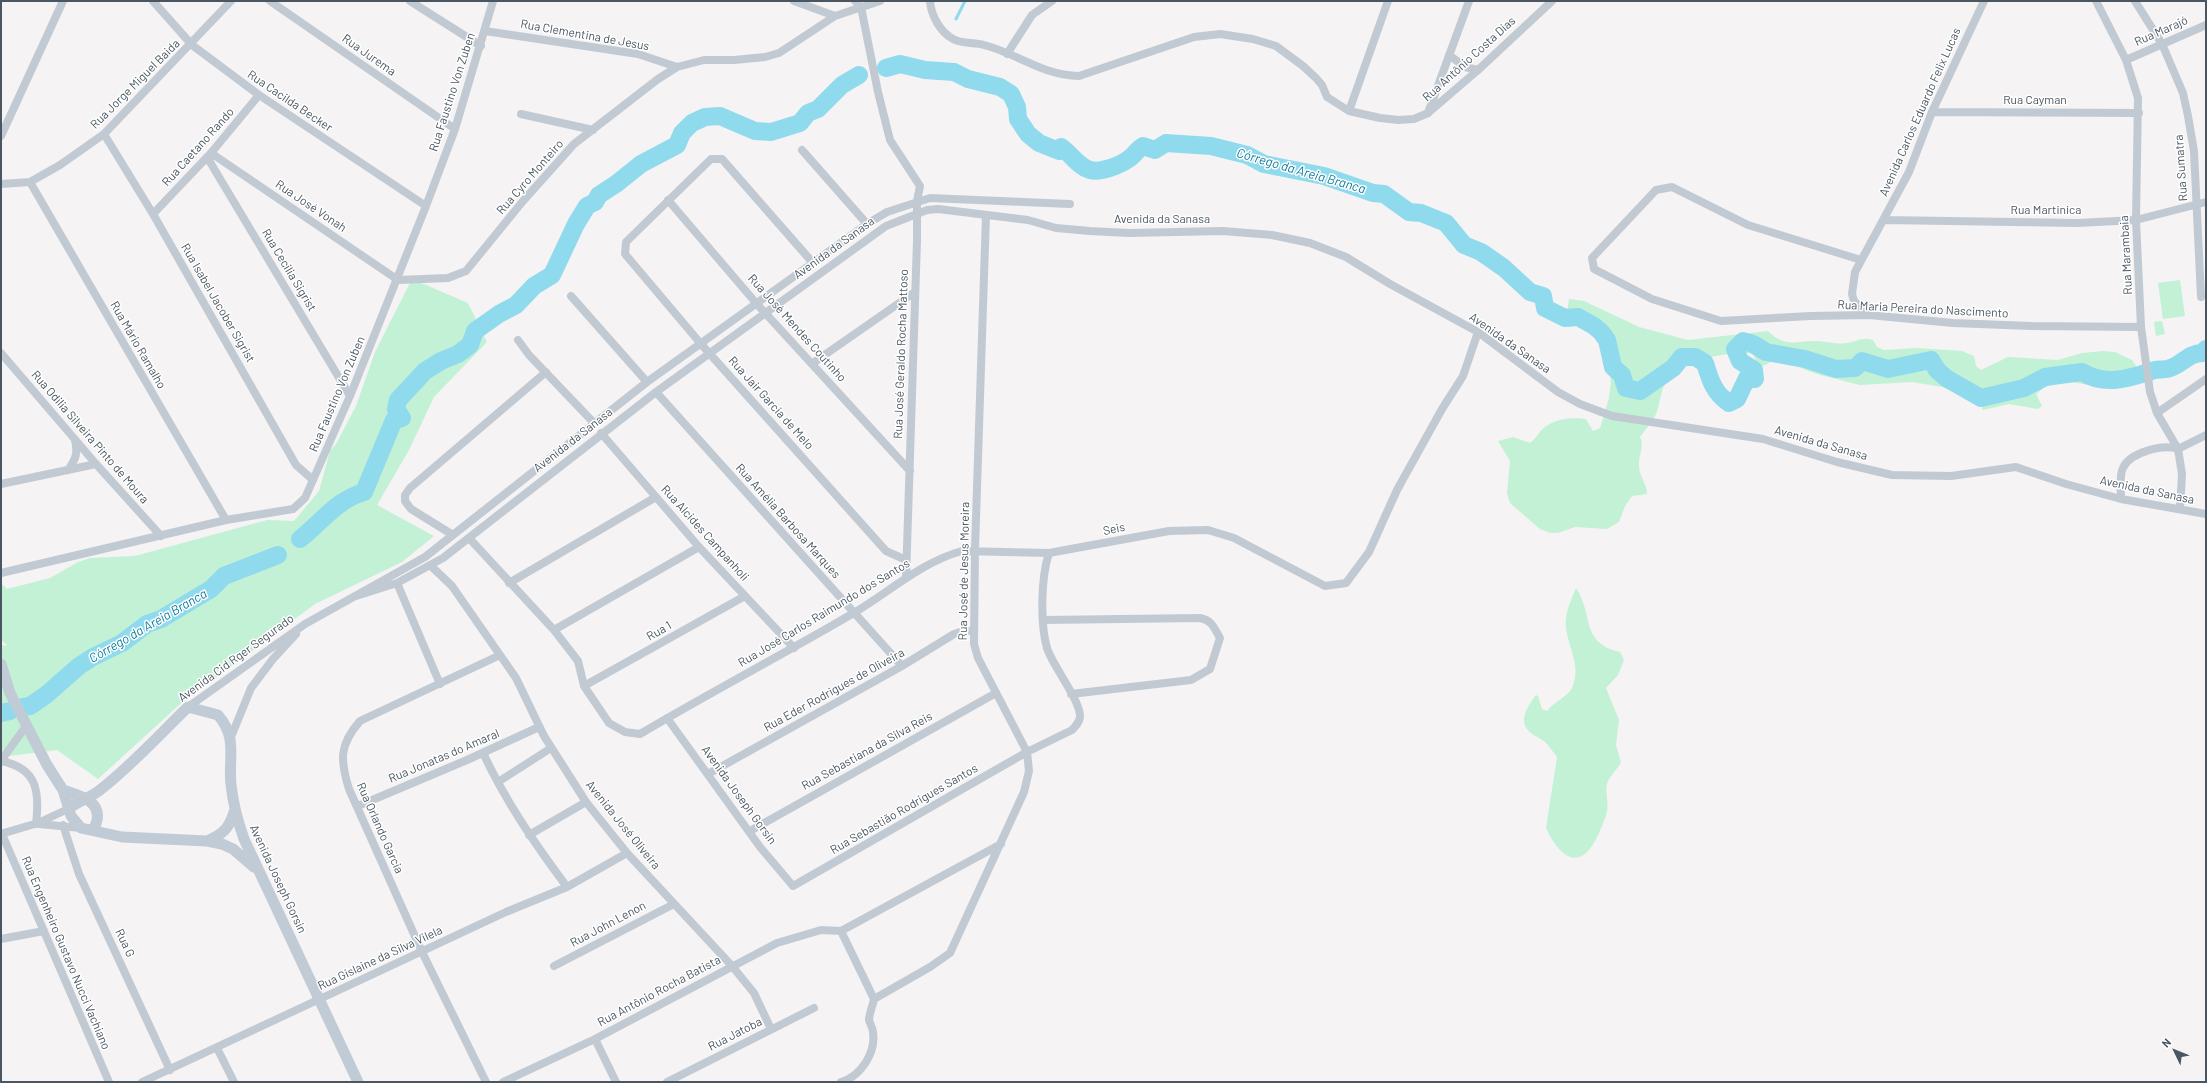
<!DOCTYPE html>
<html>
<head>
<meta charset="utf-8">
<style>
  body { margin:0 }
  #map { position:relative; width:2207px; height:1083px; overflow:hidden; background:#f5f3f3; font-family:Barlow,sans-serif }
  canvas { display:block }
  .frame { position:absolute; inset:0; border:2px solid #4a5661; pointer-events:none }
  .north { position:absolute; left:2155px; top:1031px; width:40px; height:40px; -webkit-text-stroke:3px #fff; paint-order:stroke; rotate:313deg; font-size:11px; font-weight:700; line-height:16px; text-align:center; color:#4a5661 }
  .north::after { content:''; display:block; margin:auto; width:14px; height:18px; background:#4a5661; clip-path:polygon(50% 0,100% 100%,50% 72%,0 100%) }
</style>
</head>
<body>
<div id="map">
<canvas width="2207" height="1083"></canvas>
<div class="frame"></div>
<div class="north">N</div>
</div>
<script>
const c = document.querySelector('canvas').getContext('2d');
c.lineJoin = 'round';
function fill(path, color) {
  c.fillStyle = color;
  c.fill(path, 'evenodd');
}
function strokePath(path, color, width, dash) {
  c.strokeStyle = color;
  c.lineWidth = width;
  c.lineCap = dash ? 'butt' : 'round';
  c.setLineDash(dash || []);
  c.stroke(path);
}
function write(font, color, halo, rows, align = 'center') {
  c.font = font + ' Barlow,sans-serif';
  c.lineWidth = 3;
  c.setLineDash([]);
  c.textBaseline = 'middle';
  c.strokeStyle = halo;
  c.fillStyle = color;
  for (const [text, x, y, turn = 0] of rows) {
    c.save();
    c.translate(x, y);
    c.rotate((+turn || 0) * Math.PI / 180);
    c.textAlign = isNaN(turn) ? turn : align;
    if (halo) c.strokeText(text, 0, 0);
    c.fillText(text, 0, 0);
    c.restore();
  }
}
fill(new Path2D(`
  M 412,279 L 468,303 L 487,342 L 434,397 L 409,450 L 377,505 L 434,536 L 402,562 L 315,604 L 178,706 L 98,779 L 57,750 L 1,757 L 1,646 L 7,645 L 1,640 L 1,583 L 7,589 L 50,578 L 78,562 L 90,558 L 135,556 L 267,520 L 294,521 L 319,491 L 330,451 L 336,444 L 356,406 L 375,352 Z
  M 2180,280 L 2185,316 L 2163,319 L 2158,283 Z
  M 1569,299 L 1584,301 L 1639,327 L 1688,340 L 1768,331 C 1787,349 1795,340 1817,341 C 1826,341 1837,345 1846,343 C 1856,342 1862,336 1873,340 L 1877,347 L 1884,350 L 1916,348 L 1962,351 L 1974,356 L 1976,366 L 1981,370 L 2008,357 L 2058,360 L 2082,353 L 2103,351 L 2115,352 L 2132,360 L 2136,366 L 2133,377 L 2119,383 L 2089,385 L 2066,381 L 2045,387 L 2036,394 L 2042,406 L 2038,409 L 2009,404 L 1983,410 L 1979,401 L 1942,387 L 1912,382 L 1860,385 L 1820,375 L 1776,359 L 1763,366 L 1756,362 L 1753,353 C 1725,353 1682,357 1665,384 C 1660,393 1660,405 1656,414 C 1652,422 1645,430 1640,437 C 1645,446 1638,456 1639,466 C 1639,476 1647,484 1647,494 L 1632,496 L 1625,506 L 1619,522 L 1607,529 L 1575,527 L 1558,533 L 1550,533 L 1540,529 L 1510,503 L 1507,493 L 1510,461 L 1498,441 L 1513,437 L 1530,443 C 1537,438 1539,431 1545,427 C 1557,418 1572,417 1586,419 L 1593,431 L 1600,428 L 1609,398 L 1611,382 L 1605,348 L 1593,334 L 1567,314 Z
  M 2162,321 L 2165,334 L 2156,336 L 2154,322 Z
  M 1576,588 C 1594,615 1580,643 1620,652 L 1624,660 L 1618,675 L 1606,688 L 1619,720 L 1616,745 L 1621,763 C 1617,769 1611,775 1608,781 C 1604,789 1609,802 1607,811 C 1606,817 1603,823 1601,828 C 1585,870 1563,865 1546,828 L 1557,757 C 1553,752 1549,746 1545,742 C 1539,737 1531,735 1527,729 C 1519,719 1529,704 1536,695 L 1538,696 L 1542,709 L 1547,711 C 1554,702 1568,696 1572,688 C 1582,665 1568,649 1566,627 C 1564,615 1571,600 1576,588 Z`), '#c3f1d5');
strokePath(new Path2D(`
  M 956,19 L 965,1`), '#90daee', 3);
strokePath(new Path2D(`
  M 886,68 L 900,64 L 925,70 L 954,72 L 968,79 L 1000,87 L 1011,94 L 1017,107 L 1018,119 L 1028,134 L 1039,143 L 1059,151 L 1061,147 C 1070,153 1079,167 1090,170 C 1101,173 1121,165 1130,158 C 1136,154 1137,149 1143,146 L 1155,150 L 1166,143 L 1211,146 L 1247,155 L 1264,164 L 1324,176 L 1373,193 L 1384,194 L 1409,212 L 1421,213 L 1446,223 L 1464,245 L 1481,252 L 1504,268 L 1530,292 L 1543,296 L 1545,308 L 1565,318 L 1578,317 L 1594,326 L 1601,332 L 1607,340 L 1613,367 L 1622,375 L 1626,388 L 1640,391 L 1673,368 L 1682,357 L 1695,357 L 1705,363 C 1710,380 1714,393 1729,403 L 1737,399 L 1747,378 L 1755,379 L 1754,370 L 1740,361 L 1735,349 L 1743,341 L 1753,344 L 1766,352 L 1805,359 L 1836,369 L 1855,368 L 1862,361 L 1888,369 L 1931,360 L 1937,370 L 1946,378 L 1981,398 L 2024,388 L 2045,377 L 2082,372 C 2106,387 2130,378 2155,370 C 2160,369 2166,370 2170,368 C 2183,364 2188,353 2203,353 L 2206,349
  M 300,539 C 323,521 335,501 364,492 L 394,420 L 402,418 L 396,409 L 398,400 L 425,371 L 441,361 L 458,354 L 470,345 L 475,331 L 499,314 L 516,305 L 534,286 L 552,275 L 576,224 L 587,206 L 595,202 L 599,195 L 616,184 L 641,164 L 677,145 L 682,133 L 692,123 L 705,117 L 720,116 L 755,131 L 771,132 L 800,123 L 808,113 L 818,109 L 842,85 L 859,75
  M 23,707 L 30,706 L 46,695 L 79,666 L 93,657 L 122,643 L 147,624 L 161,619 L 211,589 L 224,576 L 278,555
  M 1,713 L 10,711`), '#90daee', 18);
strokePath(new Path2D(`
  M 153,1 L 192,45 L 259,95 L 426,206
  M 270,1 L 455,129
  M 410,1 L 481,46
  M 794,1 L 835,16 L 880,1
  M 855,1 L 861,7 L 878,92 L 890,140 L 920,186 L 917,201 L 917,241 L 906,578
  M 930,1 C 931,15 940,32 953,39 C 962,44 974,42 984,45 C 1019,54 1041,75 1079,76 L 1194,37 L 1220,34 L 1253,39 L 1276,46 L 1303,66 L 1316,78 L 1322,85 L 1327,97 L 1349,111 L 1380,118 L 1398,120 L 1414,119 L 1428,113 L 1478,70 L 1552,1
  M 2096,1 L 2126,60 L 2138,98 L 2136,220 L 2141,327 L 2150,392 L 2157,413 L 2178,449 L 2182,474 L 2180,509
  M 2135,1 L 2162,44 L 2183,93 L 2188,116 L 2194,151 L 2201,297
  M 485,31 L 638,54 L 677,67 L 704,60 L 734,60 L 765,57 L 779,53 L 835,16
  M 1007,54 L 1032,15 L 1052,1
  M 1449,55 L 1465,67 L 1478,70
  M 2126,60 L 2206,25
  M 1349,111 L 1388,1
  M 1932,112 L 2139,113
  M 1428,113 L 1469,1
  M 521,114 L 593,130
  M 104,134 L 153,214 L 296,465 L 313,480
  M 1,136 L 63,1
  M 802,150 L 867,224
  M 211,153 L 398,280 L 448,278 L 466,271 L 523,201 L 574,144 L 658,79 L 677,67
  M 207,157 L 350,396
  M 30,182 L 226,520
  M 1,184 L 30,182 L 60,165 L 104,134 L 231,1
  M 668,200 L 756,303 L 910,471
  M 153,214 L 211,153 L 259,95
  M 1884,220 L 2078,223 L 2136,220 L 2206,202
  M 1861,260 L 1748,225 L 1672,187 L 1656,190 L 1592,258 L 1594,269 L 1652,299 L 1721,321 L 1810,316 L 1869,315 L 1953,323 L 2031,326 L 2141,327
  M 813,263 L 722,159 L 711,159 L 626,242 L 625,254 L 701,344 L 886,551 L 906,560
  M 571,296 L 647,382
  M 1869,315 L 1854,301 L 1852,294 L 1855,272 L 1909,172 L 1932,112 L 1984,1
  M 518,340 L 529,355 L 594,423
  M 1,353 L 96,464 L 161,536
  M 813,363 L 915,292
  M 656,392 L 902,666
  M 2157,413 L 2206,379
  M 601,433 L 699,547 L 794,648
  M 68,470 C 76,459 78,453 75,440
  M 1,484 L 96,464
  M 2121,499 C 2121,490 2119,476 2123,468 C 2130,452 2163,444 2178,449 L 2206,435
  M 453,535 L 411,509 L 405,501 L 405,495 L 410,488 L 546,372
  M 469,538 L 554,630 L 578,661 L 584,686 L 609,723 L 625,732 L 640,734 C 709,693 782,655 852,614 C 888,593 921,562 962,551 L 1049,553 L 1169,531 L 1208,530 L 1234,538 L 1325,586 L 1346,583 L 1369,552 L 1397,490 L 1442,409 L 1463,376 L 1478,332
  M 431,566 L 452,586 L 516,678 L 544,736 L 586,802 L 627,853 L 732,966 L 754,993 L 771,1029
  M 1,573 L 226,520 L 293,509 L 305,498 L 350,396 L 426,206 L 455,129 L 493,1
  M 397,583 L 440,684
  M 509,583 L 656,497
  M 353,597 L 397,583 L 443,558 L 656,392 L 886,226 L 927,210 L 938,209 L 1028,220 L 1056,228 L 1090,231 L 1129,233 L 1223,231 L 1272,235 L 1310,243 L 1346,257 L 1390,284 L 1478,332 L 1558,392 L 1580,404 L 1612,416 L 1763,439 L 1837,462 L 1892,475 L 1951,476 L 2016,467 L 2066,484 L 2121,499 L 2206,514
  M 1043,620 L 1200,618 C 1212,620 1214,628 1220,638 L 1210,669 L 1191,680 L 1071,694
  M 554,630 L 699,547
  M 584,686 L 745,596
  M 188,707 L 305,624 L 425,557 L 647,382 L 867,224 L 887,212 L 930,198 L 1070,204
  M 667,718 L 760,847 L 793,886 L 1027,752 L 1072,730 C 1076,726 1079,723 1080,717 C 1081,701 1052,665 1047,648 C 1040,623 1041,577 1049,553
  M 231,737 L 251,688 L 273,659 L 296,634
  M 483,753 C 506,802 535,844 567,887
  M 1,761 C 37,768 40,791 36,824
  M 1,761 L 26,726
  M 708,774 L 902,666 L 954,634 L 963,631 L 973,631
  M 498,782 L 551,748
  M 358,806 L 467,760 L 539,727
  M 39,824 L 81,828
  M 63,825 L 79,874 L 170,1070
  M 750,831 L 996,693
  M 1,834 L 38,823 L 68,809
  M 2,834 L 109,1082
  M 529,835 L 586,802
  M 841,931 L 1001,844
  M 1,939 L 44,931
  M 554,966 L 674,904
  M 874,999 L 930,967 L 950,953 L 1024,792 L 1029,771 L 1027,752 L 978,658 L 974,644 L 975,549 L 986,215
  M 595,1039 L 616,1082
  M 217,1048 L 234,1082
  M 142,1082 L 506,912 L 567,887 L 627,853
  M 486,1082 L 422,952 L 349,789 C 340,760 339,745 360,721 L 498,656
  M 503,1082 L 595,1039 L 777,943 L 821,930 L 841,931 L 874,999 C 873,1005 869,1014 869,1020 C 870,1024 873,1028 873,1032 C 876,1053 861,1076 841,1082
  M 667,1082 L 814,1008`), '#c1cad2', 8);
strokePath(new Path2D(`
  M 1,664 L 10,693 L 47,765 L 63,790 L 71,816 L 81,828 L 122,837 L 207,841 L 222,844 L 233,849 L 254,867
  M 63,790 C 77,795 101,800 97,820 C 96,825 95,828 91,830
  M 68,809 C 78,801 90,798 100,790 C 132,765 159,735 188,707 L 218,715 C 238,738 228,758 231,785 C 233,803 238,822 244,839 L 358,1082
  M 207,841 C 224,834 230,827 235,809`), '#c1cbd6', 11);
write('12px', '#4a5661', '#fff', [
  ["Rua Marajó",2161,31,-24],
  ["Rua Clementina de Jesus",585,35,10],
  ["Rua Jurema",369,55,35],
  ["Rua Antônio Costa Dias",1469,59,-42],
  ["Rua Jorge Miguel Baida",135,84,-45],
  ["Rua Faustino Von Zuben",452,92,-72],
  ["Rua Cayman",2035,100],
  ["Rua Cacilda Becker",290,101,34],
  ["Avenida Carlos Eduardo Felix Lucas",1920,112,-66],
  ["Rua Caetano Rando",198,147,-48],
  ["Rua Sumatra",2181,168,-94],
  ["Rua Cyro Monteiro",530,177,-49],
  ["Rua José Vonah",311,206,34],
  ["Rua Martinica",2046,210],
  ["Avenida da Sanasa",1162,219],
  ["Avenida da Sanasa",834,248,-36],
  ["Rua Marambaia",2126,255,-93],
  ["Rua Cecilia Sigrist",289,270,59],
  ["Rua Isabel Jacober Sigrist",218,303,60],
  ["Rua Maria Pereira do Nascimento",1923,309,3],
  ["Rua José Mendes Coutinho",797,328,48],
  ["Avenida da Sanasa",1510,343,35],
  ["Rua Mário Ramalho",138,345,60],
  ["Rua José Geraldo Rocha Mattoso",901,354,-88],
  ["Rua Faustino Von Zuben",337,394,-67],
  ["Rua Jair Garcia de Melo",771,403,48],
  ["Rua Odilia Silveira Pinto de Moura",90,437,49],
  ["Avenida da Sanasa",573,440,-38],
  ["Avenida da Sanasa",1821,443,16],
  ["Avenida da Sanasa",2147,490,12],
  ["Rua Amélia Barbosa Marques",788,521,48],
  ["Seis",1114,529,-12],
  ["Rua Alcides Campanholi",705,533,48],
  ["Rua José de Jesus Moreira",964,571,-89],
  ["Rua José Carlos Raimundo dos Santos",824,613,-31],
  ["Rua 1",659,631,-30],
  ["Avenida Cid Rger Segurado",236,658,-36],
  ["Rua Eder Rodrigues de Oliveira",834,690,-29],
  ["Rua Sebastiana da Silva Reis",867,751,-29],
  ["Rua Jonatas do Amaral",444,756,-23],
  ["Avenida Joseph Gorsin",739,795,54],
  ["Rua Sebastião Rodrigues Santos",904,809,-30],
  ["Avenida José Oliveira",623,825,51],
  ["Rua Orlando Garcia",380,828,66],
  ["Avenida Joseph Gorsin",278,879,65],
  ["Rua John Lenon",608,924,-28],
  ["Rua G",125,943,65],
  ["Rua Engenheiro Gustavo Nucci Vachiano",66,953,67],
  ["Rua Gislaine da Silva Vilela",380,958,-25],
  ["Rua Antônio Rocha Batista",659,991,-28],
  ["Rua Jatoba",735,1034,-27]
]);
write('italic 13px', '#0c7c9b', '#fff', [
  ["Córrego da Areia Branca",1301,171,16],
  ["Córrego da Areia Branca",148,626,-30]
]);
</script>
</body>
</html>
